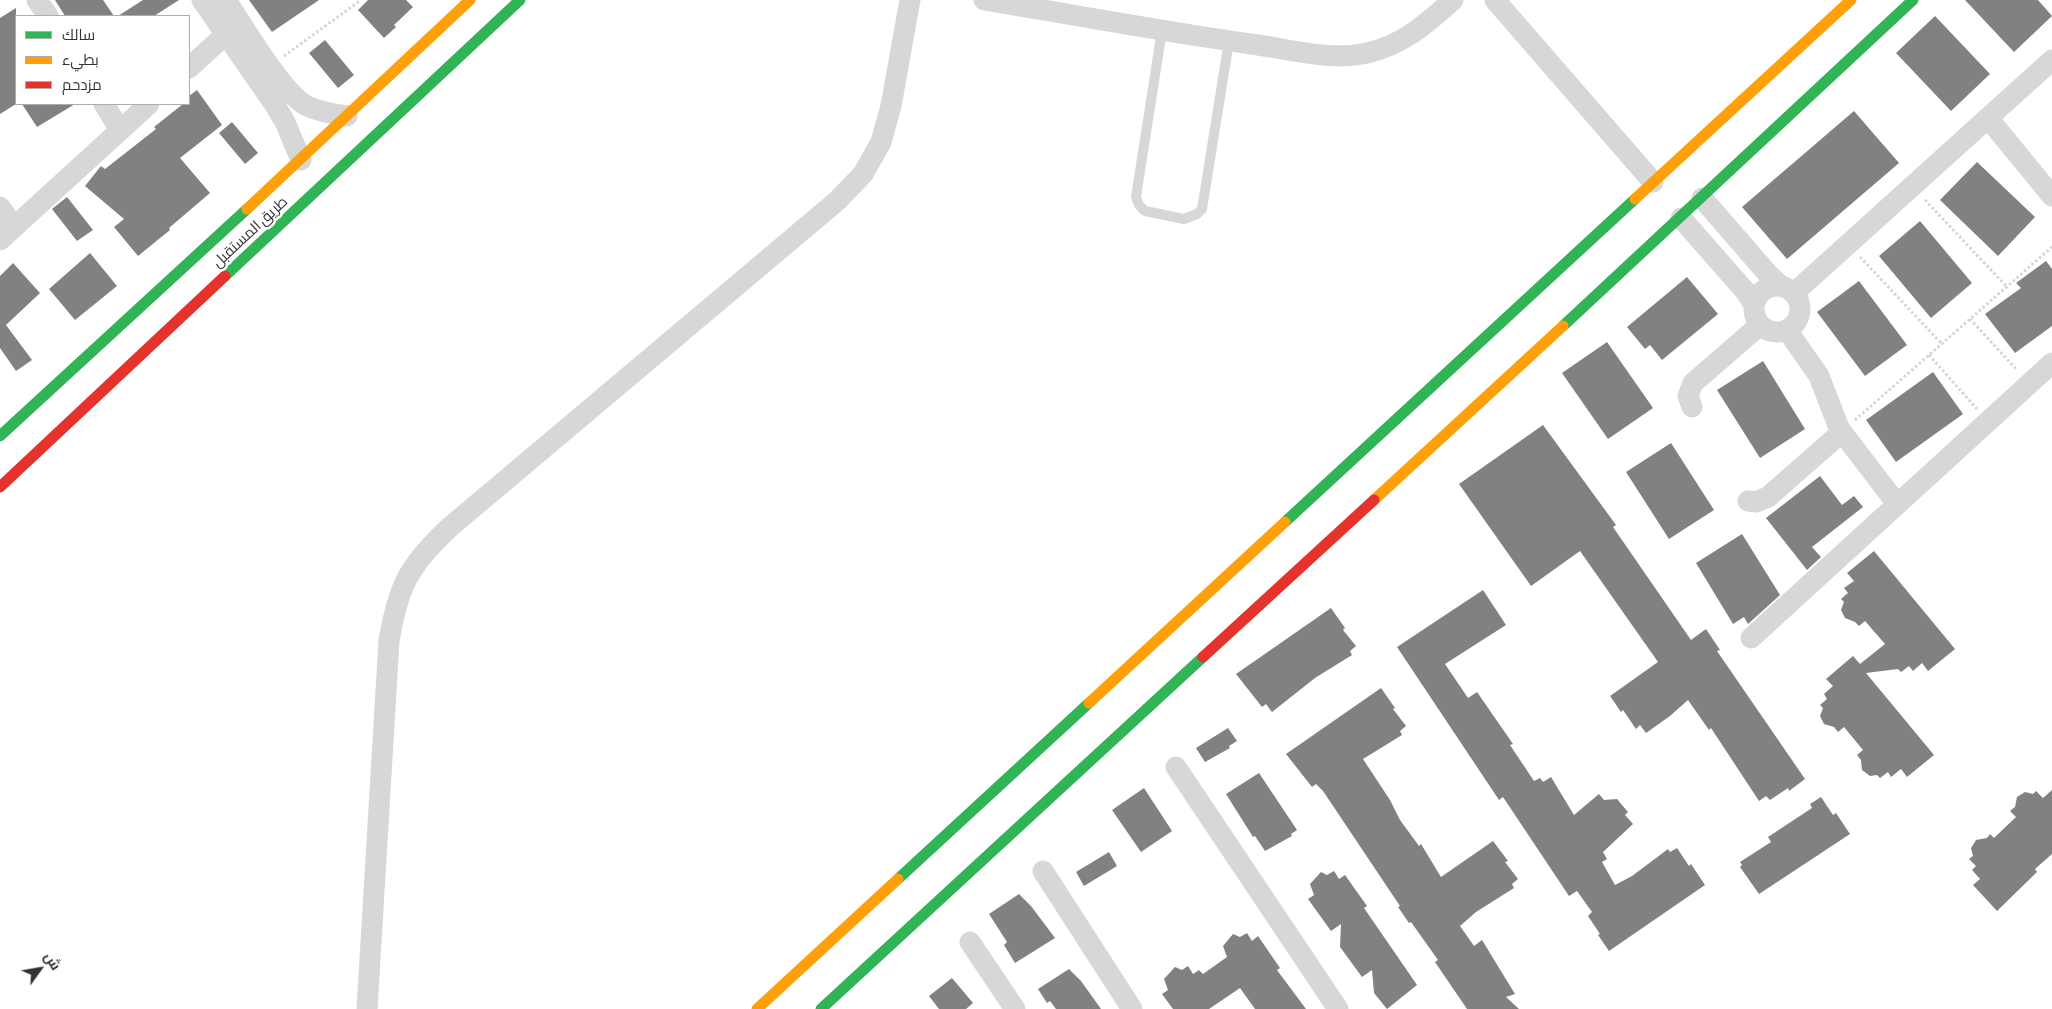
<!DOCTYPE html>
<html>
<head>
<meta charset="utf-8">
<style>
  body { margin:0 }
  #map { position:relative; width:2052px; height:1009px; overflow:hidden; background:#fff; font-family:"Asap Condensed",Cairo,sans-serif }
  canvas { display:block }
  .legend { position:absolute; left:15px; top:15px; width:175px; height:90px; box-sizing:border-box; background:#fff; border:1px solid #adadad; margin:0; padding:6px 9px; list-style:none; font-size:15px; color:#333 }
  .legend li { display:flex; align-items:center; gap:10px; height:25px }
  .legend b { width:25px; border:1px solid #adadad }
  .north { position:absolute; left:15px; top:944px; width:50px; height:50px; -webkit-text-stroke:4px #fff; paint-order:stroke; rotate:58deg; font-size:14px; font-weight:700; line-height:20px; text-align:center; color:#333 }
  .north::after { content:''; display:block; margin:auto; width:18px; height:22px; background:#333; clip-path:polygon(50% 0,100% 100%,50% 72%,0 100%) }
</style>
</head>
<body>
<div id="map">
<canvas width="2052" height="1009"></canvas>
<ul class="legend">
<li><b style="height:6px;background:#30b455"></b>سالك</li>
<li><b style="height:6px;background:#ff9f0a"></b>بطيء</li>
<li><b style="height:6px;background:#e5322d"></b>مزدحم</li>
</ul>
<div class="north">ش</div>
</div>
<script>
const c = document.querySelector('canvas').getContext('2d');
c.lineJoin = 'round';
function fill(path, color) {
  c.fillStyle = color;
  c.fill(path, 'evenodd');
}
function strokePath(path, color, width, dash) {
  c.strokeStyle = color;
  c.lineWidth = width;
  c.lineCap = dash ? 'butt' : 'round';
  c.setLineDash(dash || []);
  c.stroke(path);
}
function write(font, color, halo, rows, align = 'center') {
  c.font = font + ' "Asap Condensed",Cairo,sans-serif';
  c.lineWidth = 5;
  c.setLineDash([]);
  c.textBaseline = 'middle';
  c.strokeStyle = halo;
  c.fillStyle = color;
  for (const [text, x, y, turn = 0] of rows) {
    c.save();
    c.translate(x, y);
    c.rotate((+turn || 0) * Math.PI / 180);
    c.textAlign = isNaN(turn) ? turn : align;
    if (halo) c.strokeText(text, 0, 0);
    c.fillText(text, 0, 0);
    c.restore();
  }
}
fill(new Path2D(`
  M 55,0 L 103,0 L 114,16 L 65,16 Z
  M 143,0 L 179,0 L 154,16 L 118,16 Z
  M 249,0 L 319,0 L 272,32 Z
  M 368,0 L 406,0 L 413,7 L 394,25 L 396,27 L 384,38 L 358,10 Z
  M 1965,0 L 2038,0 L 2052,16 L 2014,52 Z
  M 16,8 L 16,104 L 0,114 L 0,18 Z
  M 1935,16 L 1990,74 L 1951,111 L 1896,53 Z
  M 325,40 L 354,75 L 338,88 L 309,53 Z
  M 197,90 L 222,125 L 180,158 L 210,193 L 169,228 L 170,230 L 138,256 L 114,227 L 124,219 L 85,186 L 101,166 L 105,169 L 156,129 L 154,127 L 183,104 L 189,104 L 189,96 Z
  M 22,104 L 75,104 L 37,127 Z
  M 1854,111 L 1899,163 L 1787,259 L 1742,207 Z
  M 232,122 L 258,153 L 245,164 L 219,133 Z
  M 1977,162 L 2035,217 L 1998,256 L 1940,200 Z
  M 67,197 L 93,230 L 77,241 L 52,209 Z
  M 1920,221 L 1972,283 L 1931,318 L 1879,256 Z
  M 90,253 L 117,286 L 75,320 L 49,289 Z
  M 2046,261 L 2052,269 L 2052,326 L 2015,353 L 1985,314 L 2021,288 L 2016,283 Z
  M 13,263 L 40,293 L 6,325 L 32,360 L 16,371 L 0,348 L 0,276 Z
  M 1687,277 L 1718,314 L 1662,360 L 1650,345 L 1645,349 L 1627,327 Z
  M 1859,281 L 1907,345 L 1865,376 L 1817,312 Z
  M 1607,342 L 1653,408 L 1608,439 L 1562,373 Z
  M 1763,361 L 1805,429 L 1760,458 L 1717,390 Z
  M 1933,372 L 1963,414 L 1896,462 L 1866,420 Z
  M 1543,425 L 1616,525 L 1613,527 L 1691,640 L 1706,629 L 1720,650 L 1717,651 L 1805,779 L 1789,791 L 1788,788 L 1770,800 L 1766,796 L 1759,801 L 1711,728 L 1709,730 L 1688,700 L 1670,716 L 1646,733 L 1640,725 L 1636,729 L 1623,710 L 1621,712 L 1610,696 L 1658,662 L 1580,551 L 1531,586 L 1459,484 Z
  M 1671,443 L 1714,510 L 1669,539 L 1626,472 Z
  M 1820,476 L 1842,505 L 1854,496 L 1863,507 L 1812,547 L 1821,557 L 1807,570 L 1766,518 Z
  M 1742,534 L 1780,595 L 1748,624 L 1744,617 L 1733,624 L 1696,563 Z
  M 1874,551 L 1955,649 L 1928,671 L 1922,663 L 1913,671 L 1909,666 L 1901,672 L 1898,669 L 1866,673 L 1934,755 L 1907,777 L 1901,769 L 1891,777 L 1888,772 L 1880,778 L 1877,775 L 1870,776 L 1862,770 L 1861,760 L 1857,755 L 1863,750 L 1844,727 L 1838,732 L 1834,727 L 1824,724 L 1820,716 L 1823,708 L 1820,705 L 1827,699 L 1824,694 L 1833,686 L 1826,679 L 1853,656 L 1860,664 L 1885,644 L 1865,621 L 1859,626 L 1855,622 L 1845,618 L 1841,610 L 1844,602 L 1841,599 L 1848,593 L 1844,588 L 1854,581 L 1847,573 Z
  M 1483,590 L 1506,625 L 1445,664 L 1468,698 L 1477,692 L 1513,744 L 1510,745 L 1534,781 L 1540,778 L 1543,782 L 1551,777 L 1574,815 L 1599,794 L 1604,800 L 1617,799 L 1628,812 L 1625,815 L 1633,824 L 1603,852 L 1607,859 L 1602,862 L 1615,885 L 1632,876 L 1668,849 L 1670,852 L 1677,848 L 1689,866 L 1691,864 L 1705,885 L 1609,951 L 1598,935 L 1600,934 L 1588,916 L 1592,912 L 1577,891 L 1569,896 L 1503,797 L 1499,800 L 1397,647 Z
  M 1331,608 L 1345,628 L 1343,630 L 1356,646 L 1350,651 L 1352,655 L 1315,678 L 1272,712 L 1266,704 L 1262,707 L 1236,674 Z
  M 1381,688 L 1395,708 L 1393,709 L 1406,726 L 1400,731 L 1402,735 L 1363,759 L 1390,800 L 1400,820 L 1419,846 L 1421,844 L 1441,877 L 1493,841 L 1508,861 L 1505,862 L 1518,879 L 1512,884 L 1514,888 L 1476,912 L 1460,926 L 1474,946 L 1482,940 L 1515,994 L 1506,997 L 1519,1009 L 1467,1009 L 1435,962 L 1438,960 L 1411,922 L 1409,923 L 1398,907 L 1400,906 L 1323,791 L 1316,784 L 1312,787 L 1286,754 Z
  M 1228,728 L 1237,741 L 1229,746 L 1230,748 L 1205,762 L 1196,748 Z
  M 1259,773 L 1297,830 L 1291,834 L 1292,836 L 1265,851 L 1255,836 L 1253,837 L 1226,794 Z
  M 1144,788 L 1172,831 L 1141,852 L 1112,810 Z
  M 2052,790 L 2052,854 L 2035,869 L 2037,872 L 1997,911 L 1973,885 L 1980,879 L 1972,870 L 1976,866 L 1969,859 L 1973,856 L 1971,848 L 1976,840 L 1987,838 L 1990,834 L 1994,838 L 2016,817 L 2010,811 L 2015,807 L 2017,797 L 2025,792 L 2033,794 L 2036,791 L 2043,798 Z
  M 1821,797 L 1833,815 L 1836,813 L 1850,834 L 1759,894 L 1740,867 L 1742,865 L 1740,862 L 1771,842 L 1768,837 L 1812,808 L 1810,804 Z
  M 1109,852 L 1117,866 L 1084,886 L 1076,872 Z
  M 1334,871 L 1339,879 L 1345,875 L 1367,906 L 1364,908 L 1417,985 L 1387,1009 L 1374,993 L 1372,970 L 1362,977 L 1340,947 L 1341,924 L 1331,931 L 1308,899 L 1314,895 L 1310,884 L 1321,872 L 1327,875 Z
  M 1019,894 L 1031,906 L 1055,938 L 1015,963 L 1004,945 L 1007,942 L 989,914 Z
  M 1247,933 L 1252,941 L 1258,936 L 1280,968 L 1277,970 L 1306,1009 L 1255,1009 L 1240,988 L 1209,1009 L 1173,1009 L 1162,994 L 1168,990 L 1164,979 L 1175,967 L 1182,970 L 1188,966 L 1193,974 L 1199,970 L 1203,974 L 1227,957 L 1223,946 L 1233,934 L 1240,937 Z
  M 1069,969 L 1081,981 L 1101,1009 L 1056,1009 L 1050,1001 L 1047,1003 L 1038,989 Z
  M 952,978 L 973,1003 L 966,1009 L 939,1009 L 929,996 Z`), '#818181');
strokePath(new Path2D(`
  M 284,56 L 361,0
  M 1925,200 L 2007,287
  M 1860,257 L 1942,344
  M 1970,319 L 2017,370
  M 1929,355 L 1977,409
  M 1855,420 L 2052,247`), '#d6d6d6', 3, [2.5, 2.5]);
strokePath(new Path2D(`
  M 1162,30 L 1136,197 L 1139,205 L 1145,211 L 1184,219 L 1197,214 L 1202,209 L 1229,41`), '#d7d7d7', 10);
strokePath(new Path2D(`
  M 37,0 L 48,16
  M 202,0 L 275,105 L 285,122 L 301,160
  M 226,0 C 243,25 282,93 307,106 C 320,112 333,114 347,116
  M 984,0 C 1075,15 1166,32 1258,45 C 1293,50 1332,61 1367,53 C 1403,45 1426,24 1453,0
  M 1495,0 L 1653,182
  M 189,68 L 226,34
  M 104,104 L 120,130
  M 1988,118 L 2052,196
  M 1702,198 L 1768,274 L 1781,286
  M 0,207 L 14,227
  M 1681,218 L 1746,292 L 1754,305
  M 0,240 L 149,104
  M1754 309a23 23 0 1 1 46 0a23 23 0 1 1-46 0Z
  M 1794,293 L 2052,60
  M 1787,330 L 1819,376 L 1839,428 L 1897,504
  M 1692,407 L 1688,396 L 1693,383 L 1760,325
  M 1748,501 L 1756,502 L 1768,497 L 1842,432
  M 1751,638 L 2052,363
  M 1176,767 L 1338,1009
  M 1043,871 L 1132,1009
  M 970,942 L 1015,1009
  M 367,1009 L 389,641 C 398,586 409,565 450,527 L 837,201 L 863,174 L 881,142 L 891,106 L 910,0`), '#d7d7d7', 21);
strokePath(new Path2D(`
  M 225,276 L 520,0
  M 1563,326 L 1913,0
  M 0,436 L 247,209
  M 1285,522 L 1635,199
  M 898,879 L 1089,703
  M 821,1009 L 1203,657`), '#30b455', 11);
strokePath(new Path2D(`
  M 1635,199 L 1851,0
  M 247,209 L 470,0
  M 1374,500 L 1563,326
  M 1089,703 L 1285,522
  M 757,1009 L 898,879`), '#ff9f0a', 11);
strokePath(new Path2D(`
  M 0,487 L 225,276
  M 1203,657 L 1374,500`), '#e5322d', 11);
write('15px', '#333', '#fff', [
  ["طريق المستقبل",250,232,-43]
]);
</script>
</body>
</html>
